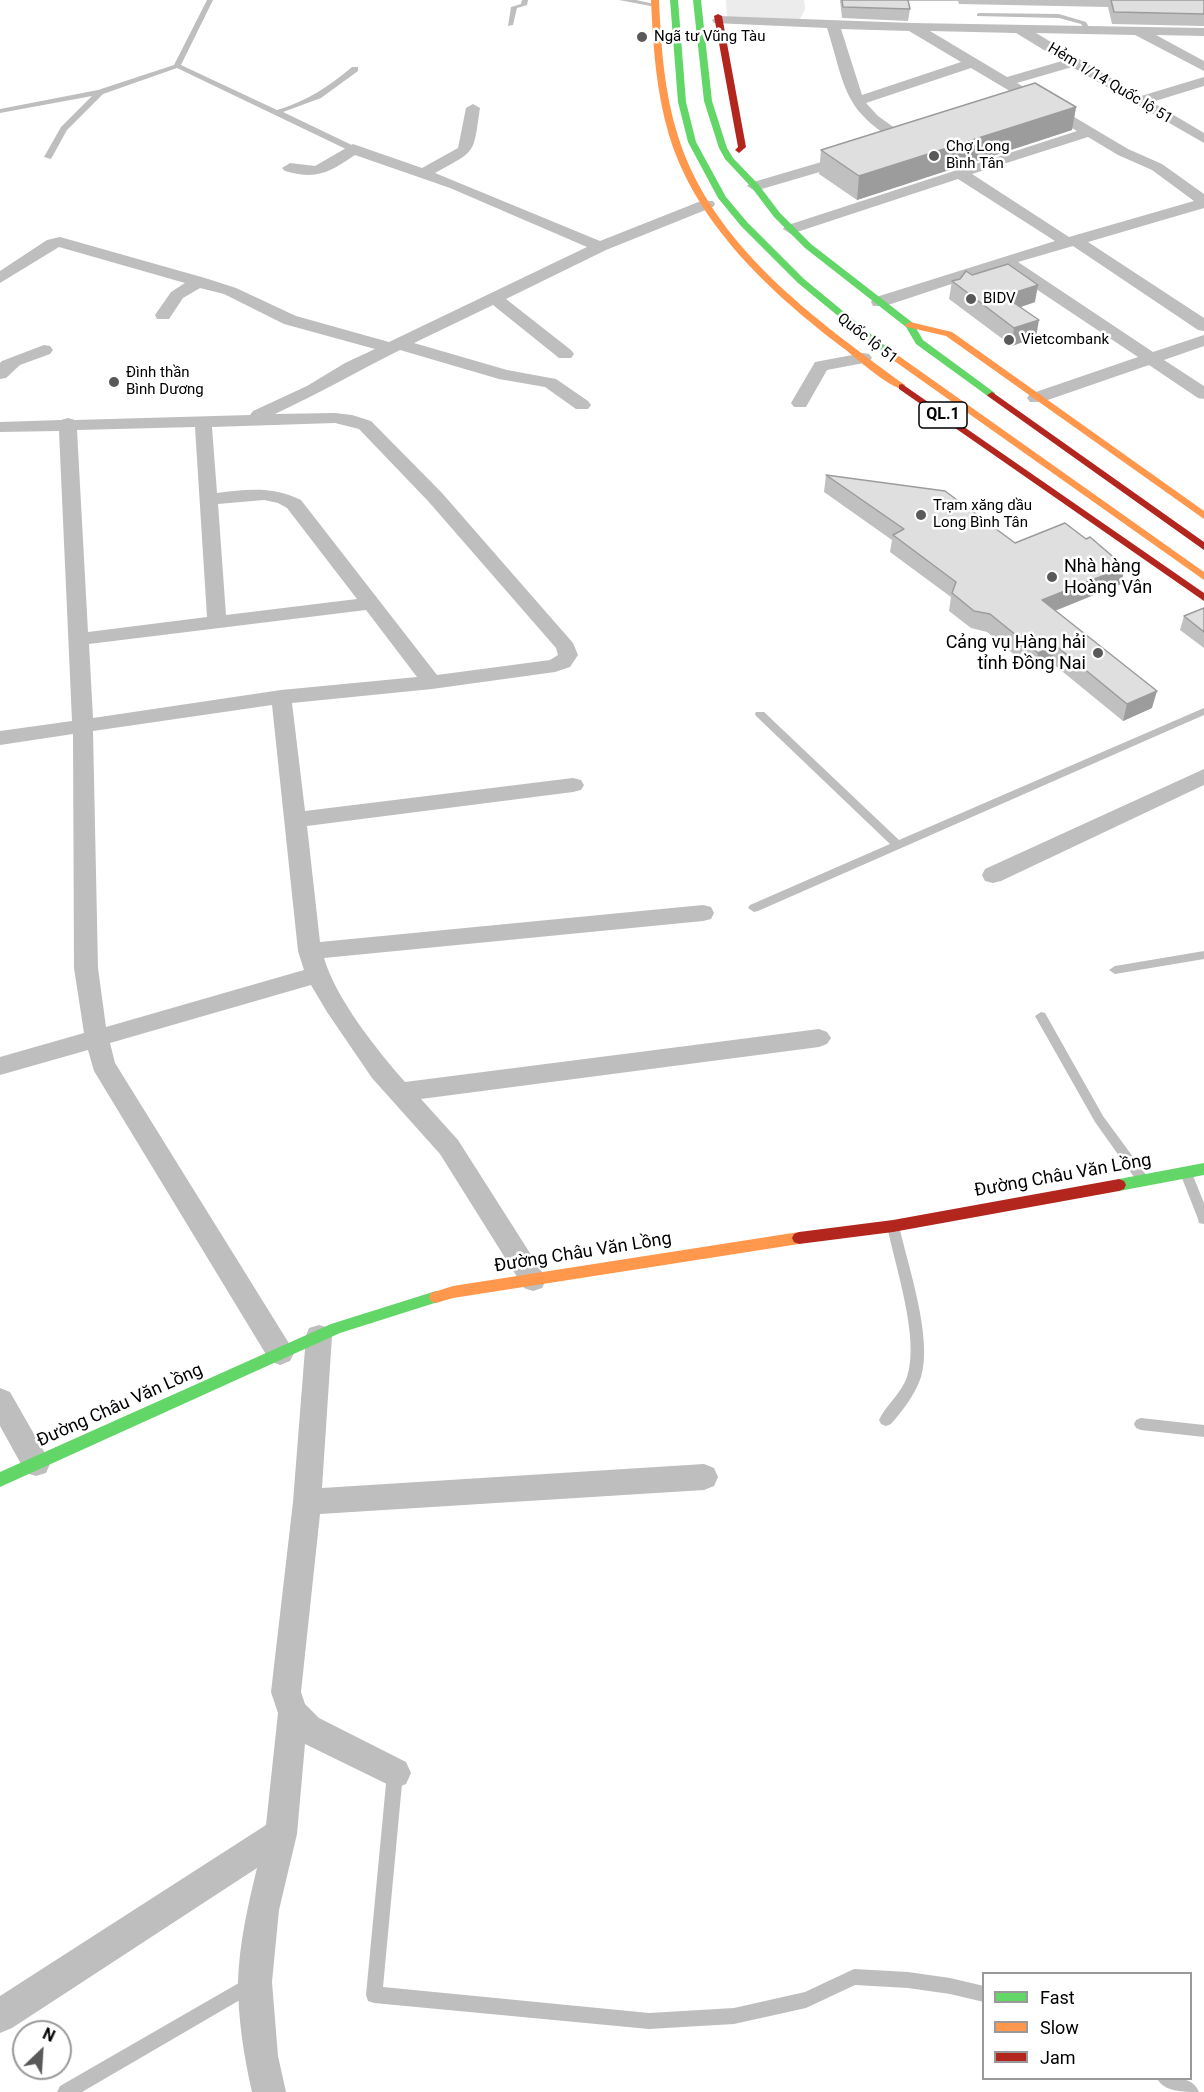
<!DOCTYPE html>
<html>
<head>
<meta charset="utf-8">
<style>
  body { margin:0 }
  #map { position:relative; width:1204px; height:2092px; overflow:hidden; background:#fff; font-family:Roboto,sans-serif }
  canvas { display:block }
  .legend { position:absolute; left:982px; top:1972px; width:210px; height:108px; box-sizing:border-box; background:#fff; border:2px solid #999; margin:0; padding:8px 10px; list-style:none; font-size:18px; color:#000 }
  .legend li { display:flex; align-items:center; gap:12px; height:30px }
  .legend b { width:30px; border:2px solid #999 }
  .north { position:absolute; left:12px; top:2020px; width:60px; height:60px; box-sizing:border-box; background:#fff; border:2px solid #999; border-radius:50%; rotate:25deg; font-size:16px; font-weight:700; line-height:24px; text-align:center; color:#000 }
  .north::after { content:''; display:block; margin:auto; width:21px; height:27px; background:#595959; clip-path:polygon(50% 0,100% 100%,50% 72%,0 100%) }
</style>
</head>
<body>
<div id="map">
<canvas width="1204" height="2092"></canvas>
<ul class="legend">
<li><b style="height:8px;background:#63d668"></b>Fast</li>
<li><b style="height:8px;background:#ff974d"></b>Slow</li>
<li><b style="height:8px;background:#b3261e"></b>Jam</li>
</ul>
<div class="north">N</div>
</div>
<script>
const c = document.querySelector('canvas').getContext('2d');
c.lineJoin = 'round';
function fill(path, color) {
  c.fillStyle = color;
  c.fill(path, 'evenodd');
}
function strokePath(path, color, width, dash) {
  c.strokeStyle = color;
  c.lineWidth = width;
  c.lineCap = dash ? 'butt' : 'round';
  c.setLineDash(dash || []);
  c.stroke(path);
}
function write(font, color, halo, rows, align = 'center') {
  c.font = font + ' Roboto,sans-serif';
  c.lineWidth = 5;
  c.setLineDash([]);
  c.textBaseline = 'middle';
  c.strokeStyle = halo;
  c.fillStyle = color;
  for (const [text, x, y, turn = 0] of rows) {
    c.save();
    c.translate(x, y);
    c.rotate((+turn || 0) * Math.PI / 180);
    c.textAlign = isNaN(turn) ? turn : align;
    if (halo) c.strokeText(text, 0, 0);
    c.fillText(text, 0, 0);
    c.restore();
  }
}
fill(new Path2D(`
  M 726,0 L 804,0 L 805,9 L 799,21 L 727,18 Z`), '#ececec');
fill(new Path2D(`
  M 207,0 L 213,0 L 181,65 L 277,110 C 307,101 328,87 352,67 L 358,67 L 358,71 L 321,98 L 283,112 L 356,147 L 356,151 L 350,151 L 177,68 L 103,94 L 67,130 L 51,159 L 44,157 L 61,127 L 92,96 L 0,113 L 0,109 L 98,90 L 174,65 Z
  M 522,0 L 528,0 L 527,5 L 517,8 L 513,25 L 508,26 L 511,7 L 521,4 Z
  M 619,0 L 636,0 L 659,5 L 656,7 Z
  M 979,13 L 1059,14 L 1086,22 L 1090,29 L 1085,30 L 1081,24 L 1059,18 L 977,16 L 977,14 Z
  M 1204,708 L 1204,715 L 758,911 L 754,912 L 748,908 L 750,905 L 890,844 L 756,716 L 755,714 L 756,712 L 764,712 L 899,840 Z
  M 1204,951 L 1204,959 L 1115,974 L 1109,970 L 1115,966 Z
  M 1041,1012 L 1045,1013 L 1103,1116 L 1147,1176 L 1149,1180 L 1147,1184 L 1139,1184 L 1095,1122 L 1035,1016 Z
  M 1186,1168 L 1190,1169 L 1192,1173 L 1204,1203 L 1204,1224 L 1199,1223 L 1198,1219 L 1180,1173 L 1182,1169 Z
  M 893,1221 L 898,1222 L 899,1226 C 908,1266 933,1338 921,1377 C 915,1395 903,1410 891,1424 L 886,1426 L 881,1424 L 879,1420 C 886,1405 901,1394 907,1377 C 920,1338 895,1266 887,1226 L 888,1222 Z
  M 1141,1418 L 1204,1425 L 1204,1437 L 1141,1430 L 1136,1428 L 1134,1424 L 1136,1420 Z
  M 395,1765 L 401,1768 L 403,1773 L 383,1987 L 649,2013 L 734,2008 L 805,1992 L 854,1969 L 908,1972 L 950,1978 L 984,1986 L 984,2002 L 950,1994 L 908,1988 L 855,1985 L 806,2008 L 734,2024 L 649,2029 L 374,2003 L 368,2001 L 366,1995 L 387,1773 L 389,1768 Z
  M 251,1976 L 257,1978 L 259,1984 L 257,1990 L 82,2092 L 57,2092 L 60,2086 Z
  M 1157,2078 C 1172,2078 1192,2075 1199,2092 C 1184,2092 1163,2092 1157,2078 Z`), '#bebebe');
fill(new Path2D(`
  M 719,16 L 912,23 L 1204,28 L 1204,36 L 1156,35 L 1204,61 L 1204,71 L 1135,35 L 1036,33 L 1141,96 L 1204,77 L 1204,86 L 1152,102 L 1204,133 L 1204,143 L 1072,67 L 1017,83 L 1128,149 L 1162,164 L 1204,194 L 1204,208 L 1088,242 L 1204,318 L 1204,331 L 1198,330 L 1073,246 L 1018,262 L 1153,352 L 1204,335 L 1204,346 L 1164,360 L 1204,386 L 1204,399 L 1198,398 L 1149,365 L 1042,402 L 1030,402 L 1027,398 L 1030,394 L 1138,357 L 1003,267 L 885,306 L 873,306 L 871,302 L 873,298 L 1055,241 L 958,179 L 797,232 L 791,234 L 783,229 L 785,226 L 1077,131 L 971,68 L 866,103 L 878,116 L 913,141 L 906,145 L 901,144 C 842,110 846,88 827,28 L 714,23 L 712,20 ZM 841,29 L 909,31 L 961,62 L 862,95 ZM 930,31 L 1016,33 L 1062,61 L 1007,77 ZM 1088,137 L 1118,155 L 1152,170 L 1194,201 L 1069,237 L 972,174 Z
  M 473,104 L 480,108 C 473,155 477,150 435,173 L 600,241 L 701,201 L 713,201 L 715,204 L 713,207 L 606,250 L 506,299 L 571,350 L 574,354 L 571,358 L 559,358 L 493,305 L 414,343 L 507,370 L 556,379 L 588,401 L 591,405 L 588,409 L 576,409 L 545,387 L 499,379 L 400,350 C 358,371 318,394 275,414 L 335,413 L 352,415 L 371,421 L 442,493 L 573,643 L 578,655 L 570,667 L 555,672 L 432,689 L 292,703 L 305,811 L 573,778 L 581,780 L 584,785 L 581,790 L 573,792 L 307,826 L 320,942 L 703,905 L 711,907 L 714,913 L 711,919 L 703,921 L 324,958 C 336,999 377,1050 405,1082 L 819,1029 L 827,1032 L 831,1038 L 827,1044 L 819,1047 L 421,1099 L 458,1140 L 542,1272 L 546,1280 L 542,1288 L 533,1291 L 524,1288 L 440,1154 L 372,1078 L 327,1012 L 311,985 L 110,1043 L 115,1063 L 290,1345 L 294,1353 L 290,1361 L 280,1365 L 270,1361 L 94,1071 L 88,1050 L 0,1075 L 0,1057 L 84,1033 L 74,968 L 73,734 L 0,745 L 0,731 L 72,721 L 59,431 L 0,432 L 0,422 L 61,420 L 68,418 L 75,420 L 250,415 L 253,411 L 307,386 L 345,363 L 375,349 L 284,324 L 224,294 L 200,288 L 183,298 L 169,319 L 157,319 L 155,315 L 171,292 L 185,283 L 59,247 L 0,283 L 0,271 L 47,240 L 60,237 L 205,278 L 236,288 L 296,316 L 389,342 L 587,247 L 450,188 L 355,155 C 328,173 317,180 285,171 L 282,168 L 290,163 L 315,166 L 353,144 L 422,168 L 458,148 L 466,108 ZM 335,423 L 359,429 L 428,501 L 556,648 L 558,655 L 550,660 L 437,675 L 301,500 C 274,486 246,489 217,493 L 212,427 ZM 195,427 L 207,617 L 88,632 L 77,430 ZM 264,500 L 278,503 L 287,508 L 357,599 L 226,615 L 218,504 ZM 366,610 L 417,677 L 281,690 L 93,718 L 89,644 ZM 272,705 L 298,951 L 304,970 L 106,1027 L 98,968 L 93,731 Z
  M 852,153 L 860,158 L 857,161 L 755,191 L 747,186 L 750,183 Z
  M 44,345 L 50,346 L 53,350 L 50,354 L 20,365 L 6,378 L 0,379 L 0,363 L 2,361 Z
  M 863,353 L 869,354 L 872,358 L 869,362 L 827,370 L 806,407 L 794,407 L 791,403 L 815,362 Z
  M 1204,769 L 1204,785 L 1001,881 L 993,883 L 985,881 L 982,875 L 985,869 Z
  M 319,1325 L 329,1328 L 332,1336 L 322,1488 L 704,1464 L 714,1468 L 718,1477 L 714,1486 L 704,1490 L 320,1514 L 301,1692 L 305,1704 L 319,1718 L 406,1762 L 411,1773 L 406,1784 L 395,1788 L 305,1744 L 297,1834 L 279,1910 L 272,1982 L 278,2056 L 286,2092 L 252,2092 C 244,2057 238,2019 238,1982 C 239,1944 248,1905 257,1868 L 12,2028 L 0,2033 L 0,1996 L 266,1825 L 278,1713 L 271,1692 L 293,1502 L 306,1336 L 309,1328 Z
  M 0,1388 L 10,1392 L 46,1455 L 50,1464 L 46,1473 L 36,1476 L 26,1473 L 0,1426 Z`), '#bebebe');
fill(new Path2D(`
  M 670,0 L 678,0 L 686,102 L 696,142 L 726,197 L 747,222 L 804,279 L 889,349 L 889,353 L 883,353 L 798,283 L 741,226 L 718,198 L 688,142 L 678,102 Z
  M 693,0 L 701,0 L 712,101 L 727,148 L 733,158 L 758,184 L 780,213 L 811,244 L 913,323 L 923,340 L 995,393 L 995,397 L 989,397 L 916,344 L 906,327 L 805,248 L 774,217 L 752,188 L 725,159 L 719,148 L 704,101 Z
  M 1204,1163 L 1204,1175 L 1119,1191 L 1114,1189 L 1112,1185 L 1114,1181 L 1119,1179 Z
  M 436,1291 L 441,1293 L 443,1297 L 441,1301 L 340,1333 L 0,1487 L 0,1472 L 331,1324 Z`), '#63d668');
fill(new Path2D(`
  M 651,0 L 659,0 C 661,46 664,92 678,136 C 712,246 816,320 905,385 L 905,389 C 893,391 857,359 846,350 C 773,295 696,225 669,135 C 656,91 653,46 651,0 Z
  M 910,322 L 952,332 L 1204,511 L 1204,519 L 946,336 L 907,327 L 905,325 Z
  M 883,349 L 889,349 L 1204,572 L 1204,580 L 883,353 Z
  M 799,1232 L 804,1234 L 806,1238 L 804,1242 L 799,1244 L 453,1298 L 436,1303 L 431,1301 L 429,1297 L 431,1293 L 453,1286 Z`), '#ff974d');
fill(new Path2D(`
  M 718,14 L 722,16 L 746,147 L 739,153 L 735,150 L 738,147 L 714,16 Z
  M 902,384 L 1204,593 L 1204,601 L 899,389 L 899,385 Z
  M 992,392 L 1204,542 L 1204,550 L 989,397 L 987,395 Z
  M 1119,1179 L 1124,1181 L 1126,1185 L 1124,1189 L 1119,1191 L 893,1232 L 799,1244 L 794,1242 L 792,1238 L 794,1234 L 799,1232 L 893,1220 Z`), '#b3261e');
fill(new Path2D(`
  M 840,0 L 1204,0 L 1204,26 L 1112,24 L 1108,7 L 959,4 L 958,1 L 908,1 L 910,9 L 908,21 L 842,18 Z
  M 1076,107 L 1072,130 L 857,200 L 819,174 L 821,150 Z
  M 972,275 L 1035,302 L 1020,307 L 1036,337 L 1012,346 L 949,299 L 952,281 Z
  M 826,475 L 1015,543 L 1121,584 L 1055,611 L 1152,708 L 1123,721 L 1052,663 L 1034,671 L 987,632 L 971,628 L 949,611 L 951,597 L 890,552 L 892,540 L 824,492 Z
  M 1204,608 L 1204,648 L 1180,630 L 1184,616 Z`), '#c0c0c0');
fill(new Path2D(`
  M 1076,107 L 1072,130 L 857,200 L 859,176 Z
  M 1038,285 L 1035,302 L 1001,314 L 1004,296 Z
  M 1039,320 L 1036,337 L 1012,346 L 1014,328 Z
  M 1125,567 L 1121,584 L 1039,617 L 1042,600 Z
  M 1055,645 L 1052,663 L 1034,671 L 1038,653 Z
  M 1157,691 L 1152,708 L 1123,721 L 1127,704 Z`), '#9c9c9c');
const building = new Path2D(`
  M 842,0 L 908,0 L 910,9 L 843,7 Z
  M 1111,0 L 1204,0 L 1204,14 L 1114,12 Z
  M 1035,83 L 1076,107 L 859,176 L 821,150 Z
  M 1008,264 L 1038,285 L 1004,296 L 1039,320 L 1014,328 L 952,281 L 960,279 L 966,271 L 972,275 Z
  M 826,475 L 945,491 L 1015,543 L 1065,523 L 1086,539 L 1090,537 L 1125,567 L 1042,600 L 1157,691 L 1127,704 L 1055,645 L 1038,653 L 990,614 L 974,611 L 952,593 L 956,582 L 893,535 L 904,529 Z
  M 1204,608 L 1204,632 L 1184,616 Z`);
fill(building, '#dfdfdf');
strokePath(building, '#9c9c9c', 1.5);
for (const [x, y, r, color] of [
  [642,37,6,"#595959"],
  [934,156,6,"#595959"],
  [971,299,6,"#595959"],
  [1009,340,6,"#595959"],
  [114,382,6,"#595959"],
  [921,515,6,"#595959"],
  [1052,577,6,"#595959"],
  [1098,653,6,"#595959"]
]) {
  const dot = new Path2D();
  dot.arc(x, y, r, 0, 2 * Math.PI);
  c.fillStyle = color;
  c.fill(dot);
  strokePath(dot, '#fff', 2);
}
write('15px', '#000', '#fff', [
  ["Ngã tư Vũng Tàu",654,37],
  ["Chợ Long",946,147],
  ["Bình Tân",946,164],
  ["BIDV",983,299],
  ["Vietcombank",1021,340],
  ["Đình thần",126,373],
  ["Bình Dương",126,390],
  ["Trạm xăng dầu",933,506],
  ["Long Bình Tân",933,523]
], 'left');
write('15px', '#000', '#fff', [
  ["Hẻm 1/14 Quốc lộ 51",1110,84,31],
  ["Quốc lộ 51",867,339,38]
]);
for (const [x, y, w] of [
  [943,415,48]
]) {
  const box = new Path2D();
  box.roundRect(x - w / 2, y - 13, w, 26, 4.5);
  c.fillStyle = '#fff';
  c.fill(box);
  strokePath(box, '#000', 1.5);
}
write('bold 16px', '#000', null, [
  ["QL.1",943,415]
]);
write('18px', '#000', '#fff', [
  ["Nhà hàng",1064,567],
  ["Hoàng Vân",1064,588],
  ["Cảng vụ Hàng hải",1086,643,"right"],
  ["tỉnh Đồng Nai",1086,664,"right"]
], 'left');
write('18px', '#000', '#fff', [
  ["Đường Châu Văn Lồng",1063,1176,-10],
  ["Đường Châu Văn Lồng",583,1253,-9],
  ["Đường Châu Văn Lồng",120,1406,-24]
]);
</script>
</body>
</html>
